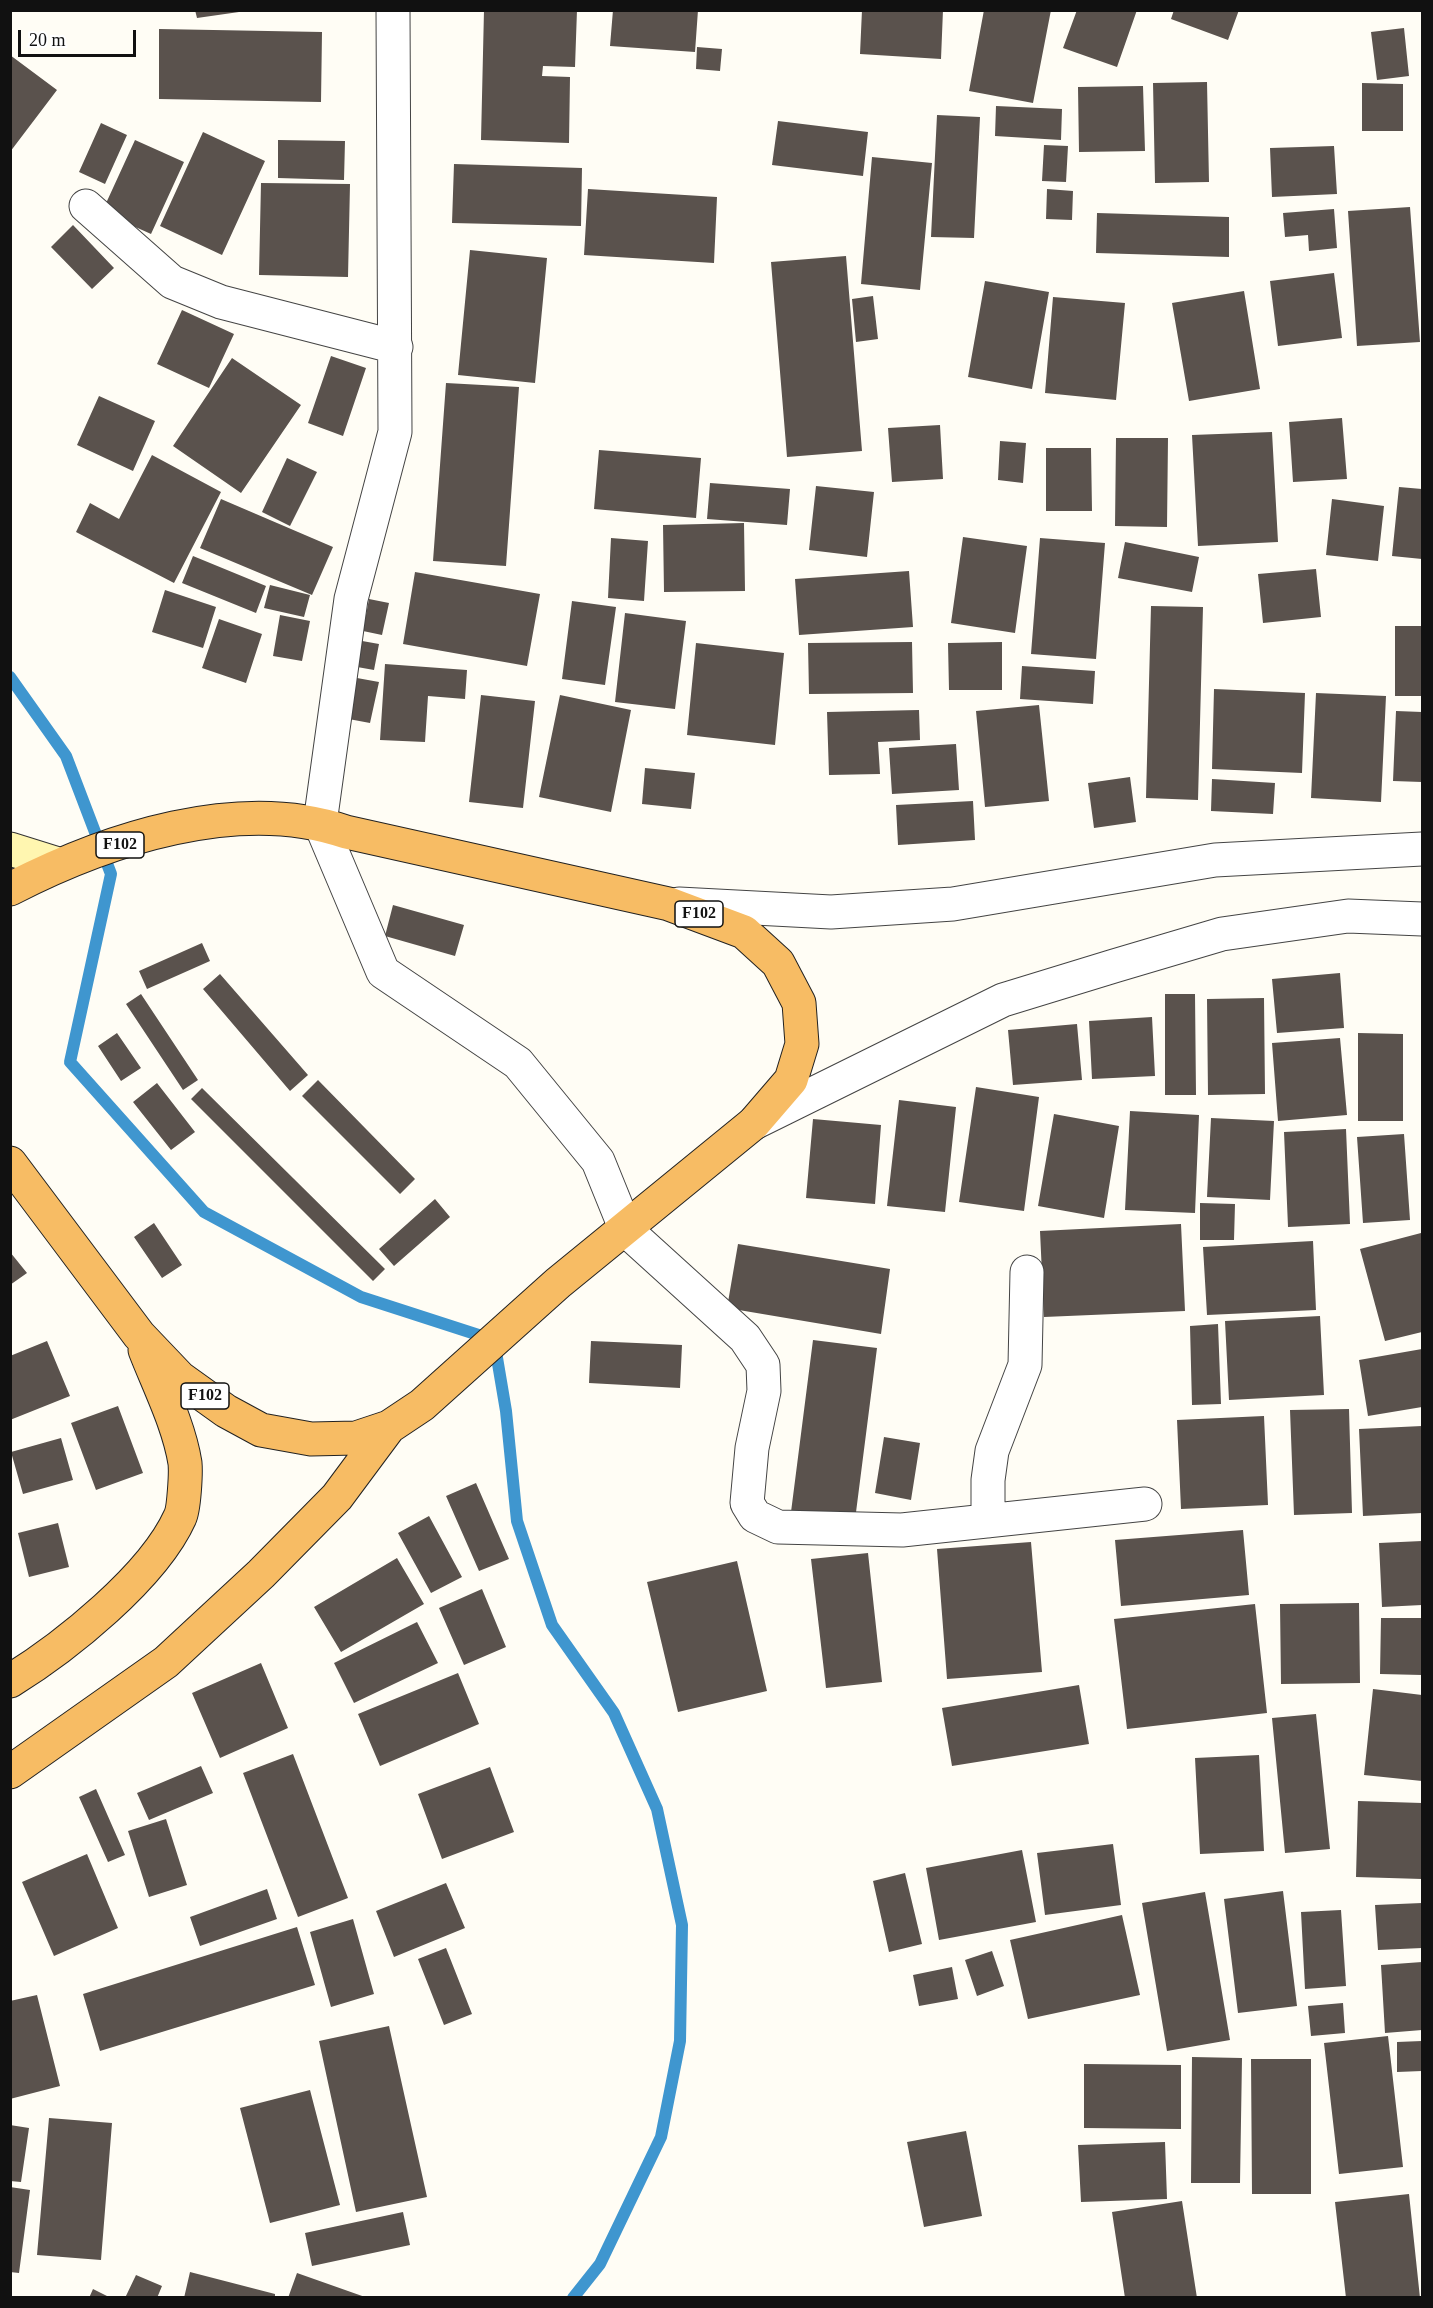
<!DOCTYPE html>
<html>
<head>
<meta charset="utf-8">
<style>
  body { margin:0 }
  #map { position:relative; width:1433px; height:2308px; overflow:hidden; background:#fffdf5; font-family:Georgia,serif }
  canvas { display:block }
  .frame { position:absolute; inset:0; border:12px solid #111; pointer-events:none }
  .scale { position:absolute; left:18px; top:30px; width:118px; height:27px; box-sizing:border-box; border:3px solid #111; border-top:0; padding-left:8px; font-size:18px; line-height:21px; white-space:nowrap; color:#111; -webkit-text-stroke:4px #fff; paint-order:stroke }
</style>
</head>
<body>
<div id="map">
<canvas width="1433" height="2308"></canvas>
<div class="frame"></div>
<div class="scale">20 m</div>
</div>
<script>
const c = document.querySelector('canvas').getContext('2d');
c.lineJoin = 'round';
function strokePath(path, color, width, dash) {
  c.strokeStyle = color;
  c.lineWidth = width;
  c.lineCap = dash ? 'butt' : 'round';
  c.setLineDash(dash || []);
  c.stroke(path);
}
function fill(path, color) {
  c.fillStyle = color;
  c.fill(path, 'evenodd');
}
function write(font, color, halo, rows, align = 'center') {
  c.font = font + ' Georgia,serif';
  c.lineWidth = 6;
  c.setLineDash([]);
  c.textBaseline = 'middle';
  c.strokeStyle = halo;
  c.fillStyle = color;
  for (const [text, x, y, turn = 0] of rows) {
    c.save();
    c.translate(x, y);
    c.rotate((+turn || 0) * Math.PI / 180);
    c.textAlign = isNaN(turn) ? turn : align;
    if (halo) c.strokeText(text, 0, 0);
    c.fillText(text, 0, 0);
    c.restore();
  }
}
strokePath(new Path2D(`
  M 10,677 L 66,756 L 111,874 L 70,1062 L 204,1212 L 361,1297 L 494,1340 L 506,1411 L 517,1521 L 552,1625 L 614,1713 L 657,1809 L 682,1925 L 680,2041 L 661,2137 L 600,2264 L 573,2298`), '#3f96cf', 12);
fill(new Path2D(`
  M 195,10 L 239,10 L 239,12 L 197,18 Z
  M 484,10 L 577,10 L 575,67 L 543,66 L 542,76 L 570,77 L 569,143 L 481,140 Z
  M 613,10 L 698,10 L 695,52 L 610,46 Z
  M 862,10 L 943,10 L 941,59 L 860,54 Z
  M 984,10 L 1051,10 L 1033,103 L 969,91 Z
  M 1077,10 L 1137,10 L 1117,67 L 1063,48 Z
  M 1174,10 L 1239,10 L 1228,40 L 1171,19 Z
  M 1404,28 L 1409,76 L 1377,80 L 1371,32 Z
  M 159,29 L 322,32 L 321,102 L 159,99 Z
  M 697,47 L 722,49 L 720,71 L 696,69 Z
  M 10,55 L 57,90 L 10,152 Z
  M 1207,82 L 1209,182 L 1155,183 L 1153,83 Z
  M 1362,83 L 1403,84 L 1403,131 L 1362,131 Z
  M 1143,86 L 1145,151 L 1079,152 L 1078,87 Z
  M 996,106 L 1062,109 L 1061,140 L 995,136 Z
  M 937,115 L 980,117 L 974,238 L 931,237 Z
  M 778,121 L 868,132 L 863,176 L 772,165 Z
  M 101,123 L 127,135 L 105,184 L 79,172 Z
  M 203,132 L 265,161 L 222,255 L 160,226 Z
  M 135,140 L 184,162 L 151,234 L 102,212 Z
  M 278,140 L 345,141 L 344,180 L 278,178 Z
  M 1044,145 L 1068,146 L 1066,182 L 1042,181 Z
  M 1334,146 L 1337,194 L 1272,197 L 1270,148 Z
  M 872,157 L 932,163 L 920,290 L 861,284 Z
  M 454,164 L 582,168 L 581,226 L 452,223 Z
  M 261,183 L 350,184 L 348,277 L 259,275 Z
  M 588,189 L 717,197 L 714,263 L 584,255 Z
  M 1047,189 L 1073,191 L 1072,220 L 1046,219 Z
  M 1410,207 L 1420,342 L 1357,346 L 1348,211 Z
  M 1334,209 L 1337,248 L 1309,251 L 1308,235 L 1285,237 L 1283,213 Z
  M 1097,213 L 1229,217 L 1229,257 L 1096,253 Z
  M 73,225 L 114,268 L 92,289 L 51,247 Z
  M 470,250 L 547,258 L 535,383 L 458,375 Z
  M 846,256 L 862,451 L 787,457 L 771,262 Z
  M 1334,273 L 1342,338 L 1278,346 L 1270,281 Z
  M 985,281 L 1049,292 L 1032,389 L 968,377 Z
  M 1244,291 L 1260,389 L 1189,401 L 1172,303 Z
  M 873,296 L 878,339 L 856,342 L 852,299 Z
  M 1053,297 L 1125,303 L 1116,400 L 1045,393 Z
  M 182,310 L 234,334 L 209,388 L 157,364 Z
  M 331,356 L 366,368 L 343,436 L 308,423 Z
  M 232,358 L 301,405 L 241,493 L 173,446 Z
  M 446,383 L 519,387 L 506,566 L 433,561 Z
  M 99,396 L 155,421 L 133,471 L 77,445 Z
  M 1342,418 L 1347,479 L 1293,482 L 1289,422 Z
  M 940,425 L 943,479 L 892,482 L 888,428 Z
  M 1272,432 L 1278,542 L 1198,546 L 1192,435 Z
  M 1116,438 L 1168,438 L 1167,527 L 1115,526 Z
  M 1000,441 L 1026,443 L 1023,483 L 998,480 Z
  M 1046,448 L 1091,448 L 1092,511 L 1046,511 Z
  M 599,450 L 701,458 L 696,518 L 594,509 Z
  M 152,455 L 221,492 L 174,583 L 76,532 L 90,503 L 119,519 Z
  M 287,458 L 317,472 L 290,526 L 262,512 Z
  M 710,483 L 790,489 L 787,525 L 707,519 Z
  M 816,486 L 874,492 L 867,557 L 809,550 Z
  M 1399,487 L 1422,489 L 1422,559 L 1392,556 Z
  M 221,499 L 333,547 L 312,595 L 200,548 Z
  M 1332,499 L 1384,506 L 1378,561 L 1326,555 Z
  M 744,523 L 745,591 L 664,592 L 663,525 Z
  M 963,537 L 1027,546 L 1015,633 L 951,623 Z
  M 611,538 L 648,541 L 644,601 L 608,598 Z
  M 1040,538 L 1105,543 L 1096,659 L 1031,654 Z
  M 1125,542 L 1199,557 L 1192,592 L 1118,578 Z
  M 193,556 L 266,586 L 256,613 L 182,583 Z
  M 1316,569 L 1321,617 L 1263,623 L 1258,574 Z
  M 909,571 L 913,627 L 799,635 L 795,579 Z
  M 415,572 L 540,594 L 527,666 L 403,644 Z
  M 270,585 L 310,595 L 304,617 L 264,608 Z
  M 165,590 L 216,607 L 203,648 L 152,632 Z
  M 369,599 L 389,603 L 382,635 L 363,631 Z
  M 572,601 L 616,607 L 605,685 L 562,679 Z
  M 1151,606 L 1203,607 L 1198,800 L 1146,798 Z
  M 625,613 L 686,621 L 675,709 L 615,702 Z
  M 280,615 L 310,621 L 302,661 L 273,656 Z
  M 219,619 L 262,634 L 246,683 L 202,668 Z
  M 1395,626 L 1422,626 L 1422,696 L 1395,696 Z
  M 351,639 L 379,644 L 374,670 L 346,665 Z
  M 912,642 L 913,693 L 809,694 L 808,643 Z
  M 1002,642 L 1002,690 L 949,690 L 948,643 Z
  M 696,643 L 784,653 L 775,745 L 687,735 Z
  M 385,664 L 467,670 L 465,699 L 428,696 L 425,742 L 380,740 Z
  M 1022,666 L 1095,671 L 1093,704 L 1020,699 Z
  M 346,676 L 379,682 L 370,723 L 338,717 Z
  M 1214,689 L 1305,693 L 1302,773 L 1212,769 Z
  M 1316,693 L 1386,696 L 1381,802 L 1311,798 Z
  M 481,695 L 535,701 L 523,808 L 469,802 Z
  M 560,695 L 631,710 L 611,812 L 539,797 Z
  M 1039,705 L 1049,801 L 985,807 L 976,711 Z
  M 919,710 L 920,740 L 878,742 L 880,774 L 829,775 L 827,712 Z
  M 1396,711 L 1422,712 L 1422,782 L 1393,781 Z
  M 956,744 L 959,790 L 892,794 L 889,748 Z
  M 645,768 L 695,773 L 691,809 L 642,804 Z
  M 1130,777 L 1136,822 L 1094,828 L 1088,783 Z
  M 1212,779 L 1275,783 L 1273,814 L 1211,811 Z
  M 973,801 L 975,840 L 898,845 L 896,805 Z
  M 393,905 L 464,925 L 455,956 L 385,936 Z
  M 202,943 L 210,961 L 147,989 L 139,971 Z
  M 1340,973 L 1344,1028 L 1277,1033 L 1272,979 Z
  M 220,974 L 308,1075 L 290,1091 L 203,989 Z
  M 141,994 L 198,1080 L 183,1090 L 126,1004 Z
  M 1165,994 L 1195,994 L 1196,1095 L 1165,1095 Z
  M 1264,998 L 1265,1094 L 1208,1095 L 1207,999 Z
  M 1152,1017 L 1155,1076 L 1092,1079 L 1089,1021 Z
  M 1077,1024 L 1082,1080 L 1013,1085 L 1008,1030 Z
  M 117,1033 L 141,1068 L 121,1081 L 98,1046 Z
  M 1358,1033 L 1403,1034 L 1403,1121 L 1358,1121 Z
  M 1340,1038 L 1347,1115 L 1278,1121 L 1272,1043 Z
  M 318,1080 L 415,1179 L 400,1194 L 302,1096 Z
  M 157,1083 L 195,1132 L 171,1150 L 133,1102 Z
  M 976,1087 L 1039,1097 L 1024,1211 L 959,1202 Z
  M 202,1088 L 385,1269 L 373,1281 L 191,1099 Z
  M 899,1100 L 956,1107 L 945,1212 L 887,1206 Z
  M 1130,1111 L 1199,1115 L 1195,1213 L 1125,1210 Z
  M 1054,1114 L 1119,1126 L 1104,1218 L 1038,1206 Z
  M 1211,1118 L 1274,1121 L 1270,1200 L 1207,1197 Z
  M 813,1119 L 881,1125 L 875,1204 L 806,1198 Z
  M 1346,1129 L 1350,1224 L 1288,1227 L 1284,1132 Z
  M 1404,1134 L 1410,1220 L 1363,1223 L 1357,1137 Z
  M 435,1199 L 450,1217 L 394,1266 L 379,1249 Z
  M 1200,1203 L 1235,1204 L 1234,1240 L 1200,1240 Z
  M 154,1223 L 182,1265 L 162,1278 L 134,1237 Z
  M 1181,1224 L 1185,1311 L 1044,1317 L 1040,1231 Z
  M 1421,1233 L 1422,1332 L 1385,1341 L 1360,1249 Z
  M 1313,1241 L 1316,1310 L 1207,1315 L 1203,1247 Z
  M 738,1244 L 890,1269 L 881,1334 L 727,1308 Z
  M 10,1252 L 27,1273 L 10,1285 Z
  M 1320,1316 L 1324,1395 L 1229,1400 L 1225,1321 Z
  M 1218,1324 L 1221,1404 L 1192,1405 L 1190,1326 Z
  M 813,1340 L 877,1348 L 855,1520 L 791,1512 Z
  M 47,1341 L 70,1396 L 10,1420 L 10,1356 Z
  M 591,1341 L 682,1345 L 680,1388 L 589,1383 Z
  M 1422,1349 L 1422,1407 L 1368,1416 L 1359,1360 Z
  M 118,1406 L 143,1473 L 96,1490 L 71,1423 Z
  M 1349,1409 L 1352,1513 L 1294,1515 L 1290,1410 Z
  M 1264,1416 L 1268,1505 L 1181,1509 L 1177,1420 Z
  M 1422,1426 L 1422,1513 L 1363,1516 L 1359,1429 Z
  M 884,1437 L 920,1443 L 911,1500 L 875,1493 Z
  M 61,1438 L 73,1480 L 23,1494 L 11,1452 Z
  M 476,1483 L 509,1559 L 479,1571 L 446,1496 Z
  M 429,1516 L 462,1577 L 431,1593 L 398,1533 Z
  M 58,1523 L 69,1567 L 29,1577 L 18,1533 Z
  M 1243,1530 L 1249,1595 L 1121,1606 L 1115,1540 Z
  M 1422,1541 L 1422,1605 L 1382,1607 L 1379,1543 Z
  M 1031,1542 L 1042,1672 L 947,1679 L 937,1549 Z
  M 868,1553 L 882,1682 L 826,1688 L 811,1559 Z
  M 397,1558 L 424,1604 L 341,1652 L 314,1607 Z
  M 737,1561 L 767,1691 L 678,1712 L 647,1582 Z
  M 482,1589 L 506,1647 L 464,1665 L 439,1608 Z
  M 1359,1603 L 1360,1683 L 1281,1684 L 1280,1604 Z
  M 1255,1604 L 1267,1713 L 1127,1729 L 1114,1619 Z
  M 1381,1618 L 1422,1618 L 1422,1675 L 1380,1674 Z
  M 417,1622 L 438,1663 L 354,1703 L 334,1663 Z
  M 261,1663 L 288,1728 L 220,1758 L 192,1693 Z
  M 458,1673 L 479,1724 L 380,1766 L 358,1714 Z
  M 1079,1685 L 1089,1744 L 952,1766 L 942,1708 Z
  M 1373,1689 L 1422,1695 L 1422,1781 L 1364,1775 Z
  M 1316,1714 L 1330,1849 L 1285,1853 L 1272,1718 Z
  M 293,1754 L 348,1898 L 298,1917 L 243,1773 Z
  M 1259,1755 L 1264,1851 L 1200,1854 L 1195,1758 Z
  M 201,1766 L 213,1793 L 149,1820 L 137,1793 Z
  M 490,1767 L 514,1832 L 442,1859 L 418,1794 Z
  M 96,1789 L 125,1855 L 108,1862 L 79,1797 Z
  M 1358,1801 L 1422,1803 L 1422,1879 L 1356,1877 Z
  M 166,1819 L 187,1885 L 149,1897 L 128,1831 Z
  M 1113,1844 L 1121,1905 L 1045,1915 L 1037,1853 Z
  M 1022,1850 L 1036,1922 L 939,1940 L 926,1868 Z
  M 87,1854 L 118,1928 L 54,1956 L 22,1882 Z
  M 905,1873 L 922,1944 L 889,1952 L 873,1881 Z
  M 446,1883 L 465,1928 L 394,1957 L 376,1911 Z
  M 267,1889 L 277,1919 L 200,1946 L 190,1917 Z
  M 1283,1891 L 1297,2006 L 1238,2013 L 1224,1899 Z
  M 1205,1892 L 1230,2040 L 1167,2051 L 1142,1903 Z
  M 1422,1903 L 1422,1948 L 1378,1950 L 1375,1905 Z
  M 1341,1910 L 1346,1986 L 1305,1989 L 1301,1912 Z
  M 1122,1915 L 1140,1995 L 1028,2019 L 1010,1940 Z
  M 353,1919 L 374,1994 L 331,2007 L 310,1932 Z
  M 297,1927 L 315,1985 L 100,2051 L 83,1994 Z
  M 446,1948 L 472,2014 L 444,2025 L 418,1959 Z
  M 992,1951 L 1004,1986 L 977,1996 L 965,1960 Z
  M 1422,1962 L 1422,2030 L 1385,2033 L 1381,1965 Z
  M 952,1967 L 958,1999 L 919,2006 L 913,1975 Z
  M 37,1995 L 60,2086 L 10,2099 L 10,2001 Z
  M 1343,2003 L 1345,2033 L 1311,2036 L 1308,2006 Z
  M 389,2026 L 427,2197 L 356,2212 L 319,2041 Z
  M 1388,2036 L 1403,2167 L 1339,2174 L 1324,2043 Z
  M 1422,2041 L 1422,2071 L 1397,2072 L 1397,2042 Z
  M 1192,2057 L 1242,2058 L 1240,2183 L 1191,2183 Z
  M 1251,2059 L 1311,2059 L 1311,2194 L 1252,2194 Z
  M 1084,2064 L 1181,2065 L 1181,2129 L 1084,2128 Z
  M 310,2090 L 340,2205 L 270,2223 L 240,2108 Z
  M 49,2118 L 112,2123 L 101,2260 L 37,2255 Z
  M 10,2125 L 29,2128 L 21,2182 L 10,2181 Z
  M 966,2131 L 982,2216 L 924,2227 L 907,2142 Z
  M 1165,2142 L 1167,2199 L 1081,2202 L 1078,2145 Z
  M 10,2187 L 30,2190 L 19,2273 L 10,2272 Z
  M 1409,2194 L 1420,2298 L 1346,2298 L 1335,2202 Z
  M 1182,2201 L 1197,2298 L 1125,2298 L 1112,2212 Z
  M 403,2212 L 410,2245 L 312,2266 L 305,2233 Z
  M 190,2272 L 275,2294 L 275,2298 L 184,2298 Z
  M 297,2273 L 365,2297 L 365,2298 L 288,2298 Z
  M 136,2275 L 162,2286 L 157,2298 L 125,2298 Z
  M 93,2289 L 111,2298 L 89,2298 Z`), '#5a524d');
const minor = new Path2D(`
  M 393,10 L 395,432 L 351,599 L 320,823 L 383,972 L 518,1063 L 598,1161 L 626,1230 L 745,1338 L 763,1365 L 764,1391 L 752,1448 L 747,1503 L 755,1516 L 778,1527 L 902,1530 L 1145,1504
  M 86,206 L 172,282 L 221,302 L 396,347
  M 988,1521 L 988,1480 L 992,1451 L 1025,1365 L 1027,1272`);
const tertiary = new Path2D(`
  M 679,904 L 831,912 L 953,904 L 1215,860 L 1422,849
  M 754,1123 L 1003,1000 L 1114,966 L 1222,934 L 1348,916 L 1422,919`);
const secondary = new Path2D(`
  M 10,849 L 58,864`);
const trunk = new Path2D(`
  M 10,889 C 107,839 239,795 346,832 L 669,904 L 744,932 L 778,963 L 799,1003 L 802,1044 L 791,1080 L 754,1123 L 558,1283 L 422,1405 L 389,1427 L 356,1438 L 311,1439 L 261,1430 L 226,1411 L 180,1378 L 139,1335 L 10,1163
  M 10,1681 C 65,1647 153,1577 180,1517 C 184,1509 186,1473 185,1463 C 179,1425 159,1386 145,1350
  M 10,1772 L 166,1662 L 261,1574 L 337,1497 L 389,1427`);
strokePath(minor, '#444', 35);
strokePath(tertiary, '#444', 35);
strokePath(secondary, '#333', 35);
strokePath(trunk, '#222', 35);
strokePath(minor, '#fff', 33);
strokePath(tertiary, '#fff', 33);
strokePath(secondary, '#fff6b0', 33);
strokePath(trunk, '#f7bc64', 33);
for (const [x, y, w] of [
  [120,845,48],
  [699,914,48],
  [205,1396,48]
]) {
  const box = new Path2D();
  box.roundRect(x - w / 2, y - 13, w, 26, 4.5);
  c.fillStyle = '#fff';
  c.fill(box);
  strokePath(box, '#111', 1.5);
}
write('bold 16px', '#111', null, [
  ["F102",120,845],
  ["F102",699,914],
  ["F102",205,1396]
]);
</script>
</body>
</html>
